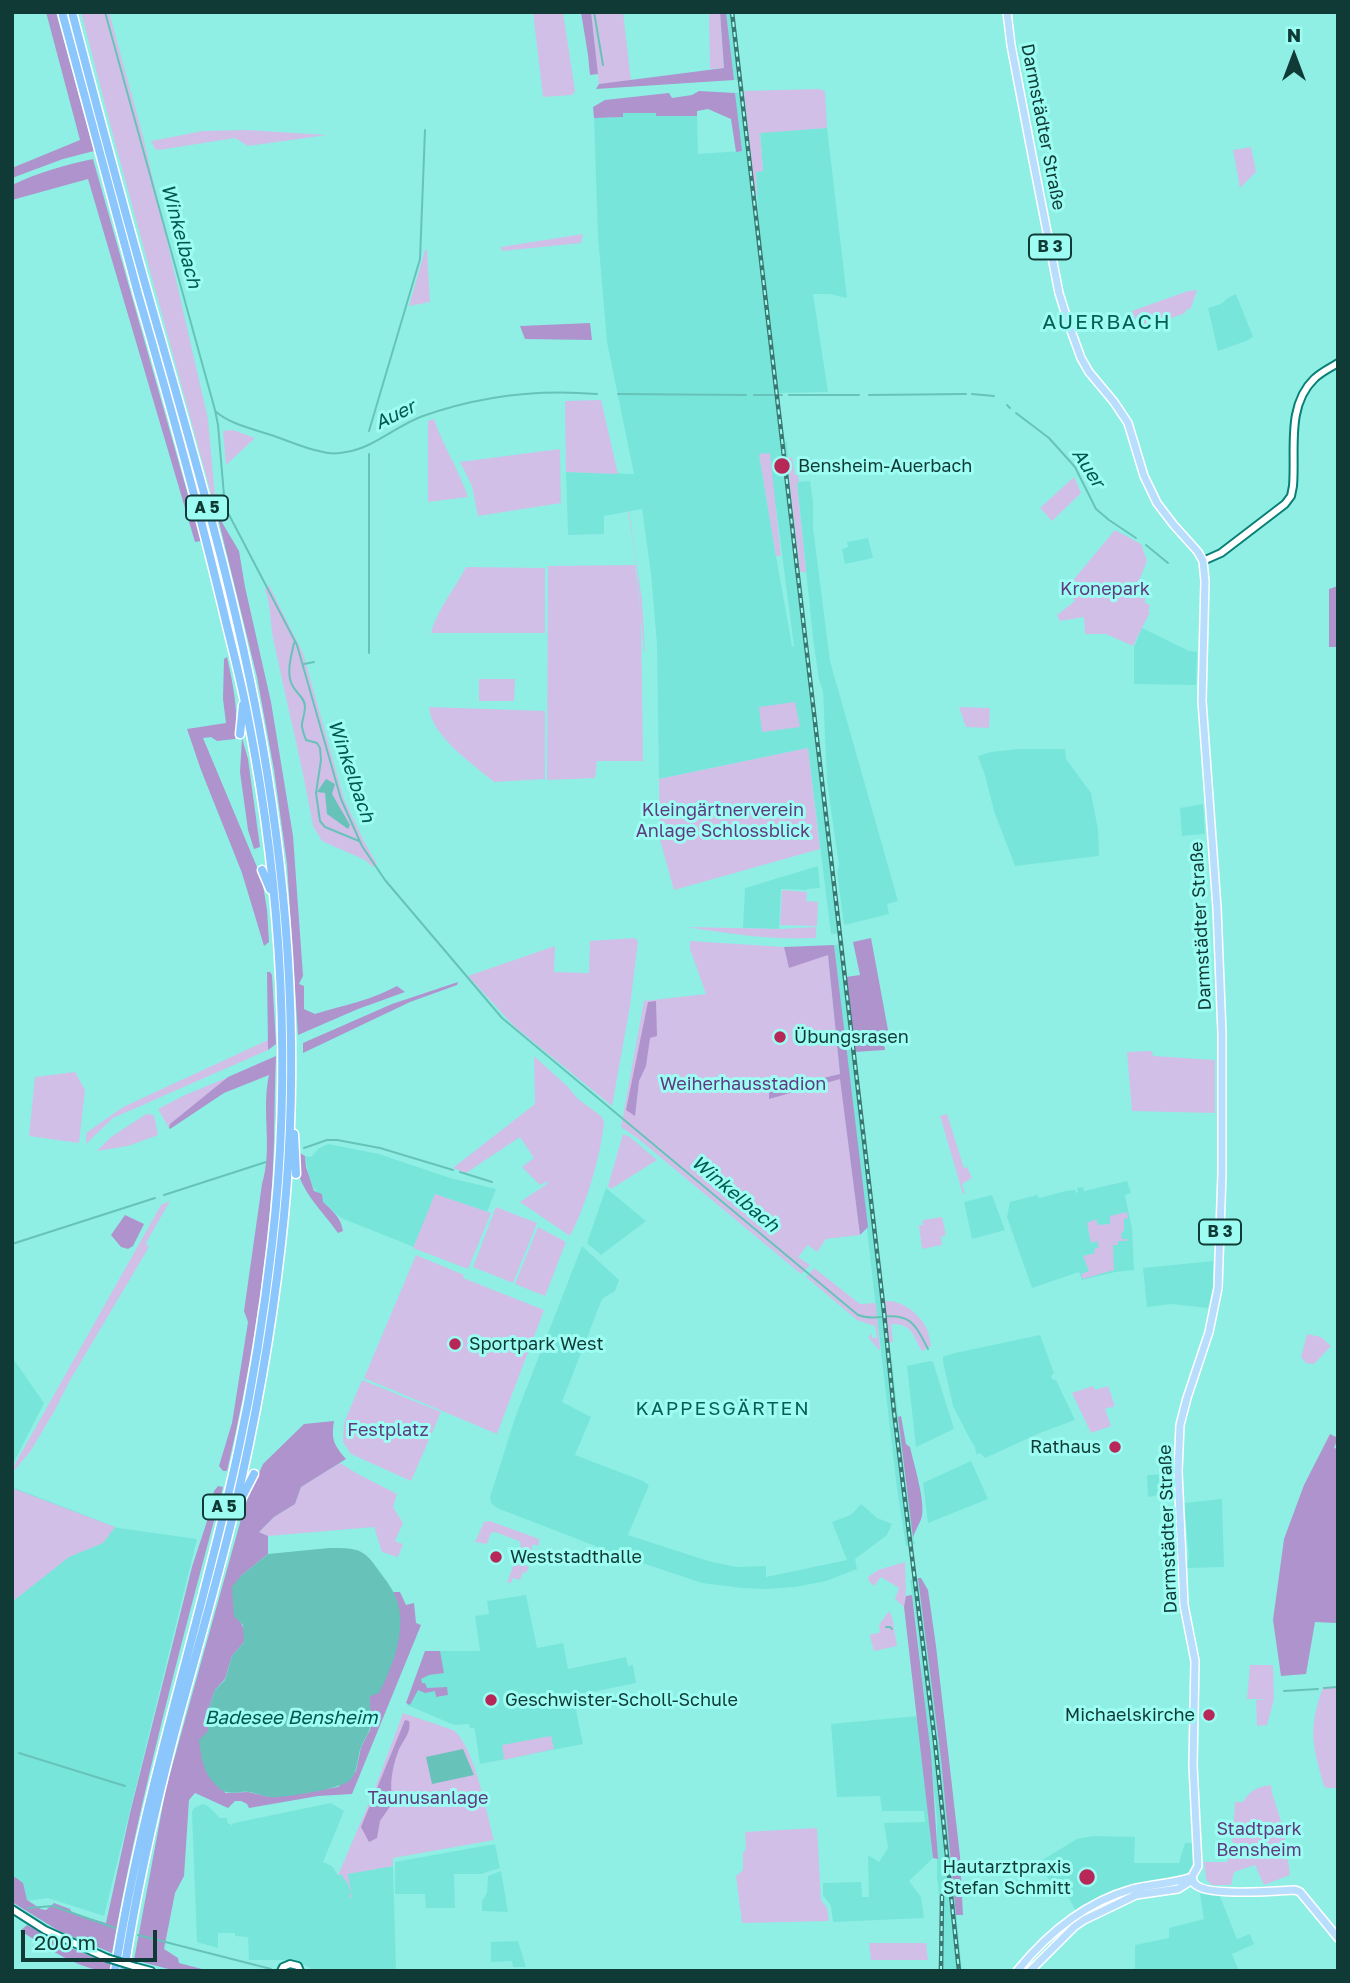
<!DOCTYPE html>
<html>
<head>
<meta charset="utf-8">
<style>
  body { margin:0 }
  #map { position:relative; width:1350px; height:1983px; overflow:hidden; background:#8fefe5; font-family:"Golos Text",sans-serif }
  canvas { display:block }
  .frame { position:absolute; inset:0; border:14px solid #103a36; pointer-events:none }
  .north { position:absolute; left:1259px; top:21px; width:70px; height:70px; -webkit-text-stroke:5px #9dfdf2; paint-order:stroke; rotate:0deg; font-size:19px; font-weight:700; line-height:28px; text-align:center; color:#103a36 }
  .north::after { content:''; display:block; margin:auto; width:24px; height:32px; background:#103a36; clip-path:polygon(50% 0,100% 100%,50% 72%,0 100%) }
  .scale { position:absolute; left:21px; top:1930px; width:136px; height:32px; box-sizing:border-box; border:4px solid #103a36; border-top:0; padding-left:9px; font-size:21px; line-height:24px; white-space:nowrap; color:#103a36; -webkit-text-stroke:5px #9dfdf2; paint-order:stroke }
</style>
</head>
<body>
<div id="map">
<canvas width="1350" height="1983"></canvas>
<div class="frame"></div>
<div class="north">N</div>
<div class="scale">200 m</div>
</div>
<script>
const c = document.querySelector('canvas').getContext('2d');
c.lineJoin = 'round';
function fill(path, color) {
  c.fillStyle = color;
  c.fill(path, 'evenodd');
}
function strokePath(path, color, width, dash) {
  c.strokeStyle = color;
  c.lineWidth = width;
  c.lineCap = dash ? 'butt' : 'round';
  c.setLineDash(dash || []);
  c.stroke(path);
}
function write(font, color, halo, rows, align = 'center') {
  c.font = font + ' "Golos Text",sans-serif';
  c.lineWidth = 6;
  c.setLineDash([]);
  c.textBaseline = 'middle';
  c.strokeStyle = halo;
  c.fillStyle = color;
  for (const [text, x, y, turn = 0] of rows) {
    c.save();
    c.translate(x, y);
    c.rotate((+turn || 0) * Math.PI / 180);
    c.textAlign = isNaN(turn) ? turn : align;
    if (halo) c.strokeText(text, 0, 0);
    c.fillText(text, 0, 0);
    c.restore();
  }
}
fill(new Path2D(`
  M 726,12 L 734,12 L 742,80 L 734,80 Z
  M 743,92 L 758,216 L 756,171 L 763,170 L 760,132 L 827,128 L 847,298 L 830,294 L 813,294 L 828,392 L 778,393 L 785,442 L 787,442 L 788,458 L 787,458 L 803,611 L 839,913 L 841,933 L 831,934 L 808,748 L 659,779 L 657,644 L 651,574 L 642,509 L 604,516 L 604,534 L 568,535 L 566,472 L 634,474 L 607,342 L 598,236 L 594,118 L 622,117 L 622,113 L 656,113 L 657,116 L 697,116 L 698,154 L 741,151 L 735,93 ZM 759,454 L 776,507 L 794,647 L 792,646 L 776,556 Z
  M 1236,294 L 1253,337 L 1246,341 L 1218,351 L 1208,308 L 1221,304 L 1228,298 Z
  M 810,481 L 813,502 L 813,528 L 830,661 L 898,901 L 887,904 L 889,914 L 844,925 L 837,872 L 839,866 L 827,781 L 823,691 L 819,680 L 813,638 L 797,482 Z
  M 868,538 L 873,558 L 845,564 L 842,549 L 848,547 L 847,542 Z
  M 1142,628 L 1189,651 L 1197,652 L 1196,685 L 1134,684 L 1134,647 Z
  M 1019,749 L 1065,749 L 1066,759 L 1091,793 L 1098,830 L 1099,856 L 1015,866 L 994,811 L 985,775 L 978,756 L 991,752 Z
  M 1203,804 L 1205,834 L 1182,836 L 1180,808 Z
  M 818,866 L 820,888 L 807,889 L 807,890 L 781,889 L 779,929 L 743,928 L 745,888 Z
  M 842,944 L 889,1353 L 892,1361 L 906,1488 L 907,1489 L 912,1528 L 913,1530 L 912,1535 L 915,1544 L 906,1546 L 897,1489 L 834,945 Z
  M 328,1144 L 379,1154 L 450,1178 L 496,1189 L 487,1212 L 435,1195 L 414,1247 L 341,1218 L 323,1202 L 310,1182 L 305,1156 L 311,1157 L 318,1149 Z
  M 1127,1181 L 1131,1193 L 1125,1195 L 1132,1229 L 1134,1270 L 1115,1272 L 1082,1280 L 1079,1272 L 1032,1288 L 1007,1217 L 1010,1202 L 1037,1195 L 1039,1198 L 1066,1191 L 1075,1190 L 1076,1193 L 1078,1192 L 1077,1188 L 1083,1187 L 1084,1191 Z
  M 606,1188 L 646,1221 L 601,1255 L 587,1243 Z
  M 992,1195 L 1005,1230 L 972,1239 L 964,1202 Z
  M 582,1246 L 619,1280 L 615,1291 L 602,1299 L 562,1402 L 591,1417 L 575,1455 L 643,1481 L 649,1485 L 628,1535 L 708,1561 L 736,1567 L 766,1566 L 766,1577 L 847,1560 L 832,1522 L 851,1515 L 861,1504 L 877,1518 L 892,1524 L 887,1535 L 855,1559 L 857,1569 L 826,1581 L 795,1587 L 767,1589 L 742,1588 L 702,1583 L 624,1557 L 497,1508 L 491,1503 L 490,1497 L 516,1415 Z
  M 1213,1261 L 1213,1288 L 1208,1308 L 1171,1304 L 1147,1307 L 1143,1268 Z
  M 1040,1335 L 1054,1373 L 1051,1376 L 1052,1379 L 1056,1380 L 1075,1420 L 1040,1433 L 985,1458 L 980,1453 L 977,1455 L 974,1445 L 971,1441 L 953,1406 L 943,1361 L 943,1357 L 955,1353 Z
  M 12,1357 L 44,1403 L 12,1466 Z
  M 930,1361 L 933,1362 L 954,1429 L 916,1447 L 907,1366 Z
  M 971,1461 L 988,1499 L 928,1523 L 923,1483 Z
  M 1172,1474 L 1172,1493 L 1148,1497 L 1147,1475 Z
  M 12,1487 L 118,1528 L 197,1539 L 104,1916 L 48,1898 L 12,1903 Z
  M 1222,1499 L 1224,1567 L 1187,1568 L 1189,1556 L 1184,1503 Z
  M 918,1578 L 941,1759 L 962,1971 L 938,1971 L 941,1913 L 937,1877 L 937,1819 L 917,1627 L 910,1580 Z
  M 526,1595 L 537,1648 L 563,1643 L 568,1669 L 626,1657 L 628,1666 L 633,1665 L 636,1683 L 573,1696 L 583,1744 L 480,1764 L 475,1731 L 474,1728 L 470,1728 L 469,1724 L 454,1725 L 407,1705 L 425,1651 L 480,1651 L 475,1616 L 489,1614 L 487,1601 Z
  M 918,1716 L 933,1858 L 909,1881 L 921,1897 L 924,1918 L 833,1922 L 831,1906 L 823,1895 L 823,1883 L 861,1882 L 862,1897 L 869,1897 L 868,1855 L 879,1862 L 888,1848 L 884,1823 L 925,1822 L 924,1811 L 882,1811 L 880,1796 L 837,1797 L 831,1724 Z
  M 331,1803 L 344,1811 L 323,1862 L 332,1866 L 338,1875 L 393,1866 L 396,1971 L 315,1971 L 295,1960 L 249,1960 L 248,1937 L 235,1936 L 235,1933 L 218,1933 L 218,1948 L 197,1942 L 192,1812 L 194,1808 L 203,1804 L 208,1806 L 220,1818 L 227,1818 L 228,1824 L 231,1824 L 231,1826 L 234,1823 Z
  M 1093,1836 L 1135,1837 L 1134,1863 L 1179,1863 L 1185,1843 L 1196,1843 L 1194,1860 L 1189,1872 L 1183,1878 L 1166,1880 L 1076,1912 L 1069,1898 L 1034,1865 L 1077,1839 Z
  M 495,1844 L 500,1868 L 481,1874 L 454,1874 L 455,1908 L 426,1908 L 425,1894 L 395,1894 L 395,1862 Z
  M 501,1871 L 508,1912 L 482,1911 L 482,1901 L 487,1893 L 488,1876 Z
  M 1200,1894 L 1219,1894 L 1237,1939 L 1250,1934 L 1254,1944 L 1232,1954 L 1239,1971 L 1135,1971 L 1135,1945 L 1169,1938 L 1169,1928 L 1204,1919 Z
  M 518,1941 L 526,1967 L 513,1967 L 512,1961 L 491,1962 L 491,1942 Z`), '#78e5da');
fill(new Path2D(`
  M 81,12 L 109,12 L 143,136 L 208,419 L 215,496 L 212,497 L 115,143 Z
  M 533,12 L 563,12 L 575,91 L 572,95 L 543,97 Z
  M 591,12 L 623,12 L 631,81 L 599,84 Z
  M 709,12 L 720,12 L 724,68 L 710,69 Z
  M 819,89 L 825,91 L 827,128 L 760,133 L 763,171 L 756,172 L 757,195 L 755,195 L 744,91 Z
  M 246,130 L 327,135 L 248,146 L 235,138 L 159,150 L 155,149 L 151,141 L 203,131 Z
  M 1251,147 L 1256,172 L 1240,188 L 1233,150 Z
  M 583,234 L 581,243 L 502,251 L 501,247 Z
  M 425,250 L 427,250 L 430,302 L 409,306 Z
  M 1197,290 L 1191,308 L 1186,310 L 1185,313 L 1140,330 L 1132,311 L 1188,291 Z
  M 601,400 L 618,474 L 566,472 L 565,401 Z
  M 434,419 C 443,446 459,470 468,497 L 428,502 L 428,421 Z
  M 233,430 L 255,438 L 226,465 L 223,431 Z
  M 560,449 L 561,503 L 478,516 L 472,486 L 460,462 Z
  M 770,453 L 781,556 L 776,556 L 759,454 Z
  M 792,457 L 795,475 L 798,475 L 799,482 L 797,483 L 806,572 L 800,572 L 787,458 Z
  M 1074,477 L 1081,493 L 1052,521 L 1040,508 Z
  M 628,511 L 629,511 L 642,600 L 645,651 L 644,651 L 641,618 L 643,761 L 597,761 L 595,778 L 547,780 L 548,566 L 635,565 L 641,616 L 635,554 Z
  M 1115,530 L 1141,544 L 1147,561 L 1134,593 L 1146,599 L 1144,602 L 1150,605 L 1148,611 L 1150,612 L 1133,646 L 1106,634 L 1085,634 L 1084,617 L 1060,621 L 1057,615 L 1075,601 L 1065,590 Z
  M 466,567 L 545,568 L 545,633 L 431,633 C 437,609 455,589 466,567 Z
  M 269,585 L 303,653 L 344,799 L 365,843 L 377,864 L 373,867 L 365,860 L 322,841 L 313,826 C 302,763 286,701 273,638 C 270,622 271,605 265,590 Z
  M 479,679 L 515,679 L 514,701 L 479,701 Z
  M 795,702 L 800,727 L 762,732 L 759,707 Z
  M 429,707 L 545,711 L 545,779 L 494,782 C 473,764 431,736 429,707 Z
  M 959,707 L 990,708 L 989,728 L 966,727 Z
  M 808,748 L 820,849 L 674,890 L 660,840 L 659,779 Z
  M 782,890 L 807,892 L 806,901 L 818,902 L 817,926 L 780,925 Z
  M 687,927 L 781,929 L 816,927 L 816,938 C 772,940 730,934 687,927 Z
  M 635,938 L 638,942 L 630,1006 L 612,1106 L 514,1026 L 468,976 L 555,946 L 554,972 L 589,973 L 590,941 Z
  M 690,941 L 784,947 L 789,967 L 828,955 L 840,1074 L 860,1235 L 826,1239 L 817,1252 L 808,1245 L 798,1257 L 810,1265 L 801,1274 L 636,1137 L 621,1127 L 644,1001 L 706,994 L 690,949 Z
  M 268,1040 L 268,1050 L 113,1118 L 86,1144 L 86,1133 L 123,1107 Z
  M 1152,1051 L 1153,1056 L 1215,1060 L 1215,1113 L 1132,1111 L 1127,1052 Z
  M 534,1056 L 567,1086 L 578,1099 L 601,1116 L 604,1121 C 602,1153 585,1208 570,1236 L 520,1202 L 547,1184 L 548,1181 L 540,1185 L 522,1167 L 534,1158 L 520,1137 L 466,1173 L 453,1168 L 535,1104 Z
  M 75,1072 L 85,1090 L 79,1143 L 29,1136 L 35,1077 Z
  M 229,1077 L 171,1124 L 169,1128 L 158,1109 L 185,1095 Z
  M 146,1114 L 154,1115 L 158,1135 L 128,1146 L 97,1151 L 111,1137 Z
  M 947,1114 L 964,1168 L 967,1167 L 972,1178 L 962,1184 L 965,1193 L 963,1194 L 940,1116 Z
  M 623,1134 L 630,1137 L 657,1160 L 611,1189 L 608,1186 Z
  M 435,1194 L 491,1213 L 468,1269 L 413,1248 Z
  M 170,1201 L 146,1243 L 149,1247 L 69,1382 L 55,1410 L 30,1452 L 12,1473 L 15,1464 L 161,1205 Z
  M 496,1207 L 537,1223 L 513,1283 L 473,1267 Z
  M 1127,1212 L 1128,1218 L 1124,1219 L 1124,1230 L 1121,1234 L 1122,1239 L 1127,1239 L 1127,1241 L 1118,1241 L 1118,1245 L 1113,1245 L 1114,1270 L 1083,1279 L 1081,1274 L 1089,1271 L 1083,1256 L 1095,1253 L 1094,1249 L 1099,1247 L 1097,1241 L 1091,1243 L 1087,1223 L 1096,1219 L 1098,1225 L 1110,1224 L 1110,1216 Z
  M 942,1217 L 946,1235 L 941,1237 L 942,1245 L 922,1249 L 919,1225 L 923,1225 L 923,1220 Z
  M 538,1227 L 566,1242 L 545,1296 L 515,1284 Z
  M 416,1255 L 464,1275 L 463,1278 L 544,1310 L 497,1434 L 364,1378 Z
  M 814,1268 L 860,1304 L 876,1303 L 880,1351 L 868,1337 L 872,1334 L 872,1338 L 877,1338 L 875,1326 L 857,1320 L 806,1277 Z
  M 885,1301 C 902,1300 919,1313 927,1329 C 929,1334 930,1341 931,1346 L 922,1351 C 912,1336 914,1324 891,1324 L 893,1342 L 889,1342 Z
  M 1307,1334 L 1321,1337 L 1331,1346 L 1314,1364 L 1306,1363 L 1301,1357 Z
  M 362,1380 L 441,1412 L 411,1481 L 351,1454 L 343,1442 L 344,1423 Z
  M 1093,1386 L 1095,1390 L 1108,1386 L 1115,1406 L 1105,1409 L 1111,1426 L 1091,1433 L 1072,1393 Z
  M 340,1463 L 356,1473 L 397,1494 L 393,1507 L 403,1523 L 395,1541 L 403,1544 L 398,1557 L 382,1552 L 374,1527 L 268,1536 L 259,1532 L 274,1517 L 295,1504 L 301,1487 Z
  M 12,1488 L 115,1527 L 103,1543 L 69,1557 L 12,1602 Z
  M 490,1521 L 539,1539 L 539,1546 L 533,1544 L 531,1551 L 534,1553 L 532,1559 L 528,1559 L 525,1565 L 529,1567 L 526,1573 L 523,1572 L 520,1580 L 512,1578 L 512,1582 L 507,1583 L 521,1544 L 519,1541 L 495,1532 L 491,1533 L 487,1544 L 475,1542 L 484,1522 Z
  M 905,1562 L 906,1596 L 904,1607 L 895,1599 L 899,1588 L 881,1577 L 874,1586 L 869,1581 L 868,1577 L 878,1570 Z
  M 889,1611 L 892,1616 L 897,1646 L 874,1651 L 870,1637 L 871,1634 L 879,1633 L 880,1630 L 879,1625 Z
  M 1250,1665 L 1273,1665 L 1274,1699 L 1267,1725 L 1257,1726 L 1256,1700 L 1266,1699 L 1247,1699 Z
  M 1338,1686 L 1338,1788 L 1327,1788 L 1324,1786 C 1312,1743 1308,1730 1323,1687 Z
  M 403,1713 L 453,1730 C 474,1744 487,1814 494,1840 L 393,1858 L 393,1866 L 348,1874 L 352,1898 L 349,1896 L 351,1893 L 348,1884 L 342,1876 L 345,1875 L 338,1875 L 372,1796 Z
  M 551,1736 L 554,1749 L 504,1760 L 502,1745 Z
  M 1271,1785 L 1272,1793 L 1284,1830 L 1290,1875 L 1264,1885 L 1255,1865 L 1234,1872 L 1231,1885 L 1211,1885 L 1211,1883 L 1207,1881 L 1206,1879 L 1204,1862 L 1227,1862 L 1232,1848 L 1235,1802 L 1243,1802 C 1250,1790 1258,1787 1271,1785 Z
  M 817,1828 L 821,1900 L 827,1908 L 829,1921 L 742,1923 L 736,1876 L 743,1870 L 743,1853 L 746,1849 L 745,1832 Z
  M 869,1943 L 926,1943 L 928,1960 L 871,1960 Z`), '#d2bfe7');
fill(new Path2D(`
  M 46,12 L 56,12 L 94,151 L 63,159 L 12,178 L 12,168 L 80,140 Z
  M 581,12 L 591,12 L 598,74 L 590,75 L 588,55 Z
  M 720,12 L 726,12 L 734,80 L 596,89 L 599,84 L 724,68 Z
  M 699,91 L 735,93 L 742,151 L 736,152 L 731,119 L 708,109 L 697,111 L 697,116 L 656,116 L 656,113 L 623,113 L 623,117 L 594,118 L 593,107 L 605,100 L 669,93 L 672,98 L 692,95 Z
  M 93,159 L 201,541 L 195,542 L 88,179 L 12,200 L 12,185 C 39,172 65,165 93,159 Z
  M 590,323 L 592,340 L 525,339 L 520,326 Z
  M 217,514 L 239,551 L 245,587 L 271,702 L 293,836 L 303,976 L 299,984 L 304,986 L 304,1009 L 315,1014 C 344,1005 372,1000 397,986 L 405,992 L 358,1009 L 298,1035 L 287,864 L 274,770 L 257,677 Z
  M 1338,586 L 1338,647 L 1329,647 L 1329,589 Z
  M 227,657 C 233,684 239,712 235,739 L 217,741 L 211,737 L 203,738 L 262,879 L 267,910 L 269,942 L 264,946 L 242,873 L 201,770 L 187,729 L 226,723 L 223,699 L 224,659 Z
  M 242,738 L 248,759 L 260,847 L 254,849 L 248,830 L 240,772 Z
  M 871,938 L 888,1030 L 882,1032 L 885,1050 L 854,1052 L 846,977 L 860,975 L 853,942 Z
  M 834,945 L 868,1227 L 860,1235 L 840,1079 L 769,1099 L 769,1091 L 840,1074 L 828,955 L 789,968 L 784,947 Z
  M 267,972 L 270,972 L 272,975 L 276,1044 L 268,1050 Z
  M 458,982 L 457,985 L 410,1002 L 303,1053 L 303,1043 L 392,1004 Z
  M 656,1001 L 657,1036 L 650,1038 L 646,1066 L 639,1081 L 635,1116 L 626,1110 L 648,1002 Z
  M 276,1056 C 274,1099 275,1142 272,1185 C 265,1281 249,1377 227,1471 L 223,1471 L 219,1466 L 232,1423 L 248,1322 L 244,1311 L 262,1184 C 273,1148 261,1111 269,1075 L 224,1093 L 170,1129 L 169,1128 L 170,1124 L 228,1077 Z
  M 300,1153 L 305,1156 L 306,1167 L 314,1191 L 322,1194 L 323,1202 C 333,1211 341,1218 343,1231 L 338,1233 C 320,1207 295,1188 296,1154 Z
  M 125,1215 L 144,1224 L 133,1246 L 128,1249 L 121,1247 L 111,1235 Z
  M 901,1416 L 906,1444 L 910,1447 C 914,1465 925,1499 922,1516 C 920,1524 915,1530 913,1538 L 898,1417 Z
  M 334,1421 C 331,1440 334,1445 346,1459 L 301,1487 L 295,1504 L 274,1517 L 259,1532 L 268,1536 L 268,1554 L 241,1576 L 240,1621 L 244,1629 L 244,1642 L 232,1656 L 225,1679 L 215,1690 L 208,1711 L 208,1731 L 225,1793 L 248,1792 L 271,1797 L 338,1787 L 356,1771 L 361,1747 L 370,1730 L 372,1718 L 369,1706 L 370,1696 L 398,1605 L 393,1592 L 400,1592 L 406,1605 L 414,1603 L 416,1623 L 421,1625 L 352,1794 L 318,1796 L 249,1808 L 247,1804 L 241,1801 L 235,1801 L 228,1808 L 195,1793 L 189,1800 L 184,1876 L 175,1893 L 164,1949 L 178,1958 L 179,1963 L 202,1969 L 202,1971 L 176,1971 L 134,1960 L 166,1788 L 245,1505 L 263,1464 L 304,1424 Z
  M 1330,1434 L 1338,1438 L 1334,1448 L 1338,1449 L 1337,1623 L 1315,1622 L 1306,1674 L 1281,1676 L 1273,1620 L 1284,1539 L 1304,1485 Z
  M 218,1486 L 223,1487 C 182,1641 140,1795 112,1953 L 59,1931 L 12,1902 L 12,1882 L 15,1877 L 23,1883 L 27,1900 L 41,1909 L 46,1910 L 54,1903 L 70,1909 L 72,1913 L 106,1923 L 130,1813 L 192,1567 L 210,1512 L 214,1491 Z
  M 918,1578 L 921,1578 L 928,1590 L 936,1646 L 960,1856 L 963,1915 L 956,1915 L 941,1759 Z
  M 912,1595 L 931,1755 L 938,1859 L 933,1858 L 904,1607 L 906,1596 Z
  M 425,1651 L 440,1651 L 444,1673 L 429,1675 L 421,1679 L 422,1683 L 425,1683 L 427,1688 L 447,1687 L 448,1695 L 436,1697 L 435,1691 L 425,1693 L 418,1690 L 410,1705 L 406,1703 Z
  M 405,1720 L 409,1721 C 412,1733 402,1741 398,1752 C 392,1768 389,1786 393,1802 L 380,1821 L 377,1838 L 369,1842 L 361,1827 Z
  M 27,1925 L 66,1946 L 112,1965 L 111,1971 C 78,1971 48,1947 20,1931 Z`), '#af93cd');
fill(new Path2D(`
  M 326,779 L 335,784 L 332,794 L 350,825 L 348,829 L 327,814 L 325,793 L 317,792 Z
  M 329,1548 C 361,1548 364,1549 382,1575 C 389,1584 395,1593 398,1604 C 406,1632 392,1668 379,1693 L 370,1696 C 369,1706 372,1713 371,1722 C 370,1732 365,1738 361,1747 C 357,1758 358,1774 349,1781 C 339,1789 284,1798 270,1797 C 263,1796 256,1793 249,1792 C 239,1791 227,1796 219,1788 C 203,1774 202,1760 199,1740 L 208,1731 L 208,1711 L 215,1690 L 225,1680 L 232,1656 L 244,1642 L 243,1625 L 234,1616 L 232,1587 L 241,1576 L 268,1554 Z
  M 463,1749 L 474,1775 L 432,1784 L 426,1757 Z`), '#67c3b9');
strokePath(new Path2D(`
  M 105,12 L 215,410 L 218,425 L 225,507 L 297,645 L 341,799 L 362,846 L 385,880 L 502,1018 L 858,1315 C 866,1318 871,1318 880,1317 C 911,1313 915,1324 928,1349
  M 594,12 L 603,65
  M 618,394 L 746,395
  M 972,394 L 994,396
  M 754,395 L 782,395
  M 789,395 L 859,395
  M 869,395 L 966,394
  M 1007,405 L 1010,408
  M 215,411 C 231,425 254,429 274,436 C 289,441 304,448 319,451 C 328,454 337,454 346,452 C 374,448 397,425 423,416 C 479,396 538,389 597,394
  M 1016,413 L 1049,438 L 1075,467 L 1096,509 L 1109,520 L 1136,538
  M 369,431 L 420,259 L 425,130
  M 1297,453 L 1297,441
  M 1261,526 L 1279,513
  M 1146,545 L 1168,563
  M 294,643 C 291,657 285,676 294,688 C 298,695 305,698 305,707 C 304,725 298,719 306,740 L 317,743 L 320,748 L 321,760 L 316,793 L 320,821 L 325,827 L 359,841
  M 369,653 L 369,454
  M 304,664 L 314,662
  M 304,1148 L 327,1140 L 337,1140 L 380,1148 L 453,1170
  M 460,1172 L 492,1182
  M 164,1195 L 266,1162
  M 12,1244 L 155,1198
  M 886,1627 L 890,1627 L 892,1629
  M 1324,1688 L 1338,1687
  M 1284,1691 L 1318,1689
  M 19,1753 L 125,1786
  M 28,1908 L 53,1906 L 115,1928
  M 138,1935 L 271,1969`), '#67c3b9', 2);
const secondary = new Path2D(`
  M 1203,561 L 1221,553 L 1285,504 L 1291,496 L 1293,486 C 1296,451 1286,406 1314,379 C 1321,372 1330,368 1338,363
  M 12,1909 L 45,1930 L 107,1958
  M 136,1967 L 151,1971
  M 281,1971 L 283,1967 L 290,1964 L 298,1966 L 300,1971`);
const primary = new Path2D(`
  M 1007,12 L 1011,45 L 1032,155 L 1059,293 L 1069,325 L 1081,358 L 1089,372 L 1114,402 L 1128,423 L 1144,476 L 1157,503 L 1173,524 L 1198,552 L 1203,561 L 1205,581 L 1202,701 L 1217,908 L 1222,1034 L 1222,1173 L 1218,1288 L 1209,1332 L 1187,1398 L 1180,1425 L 1178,1471 L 1184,1605 L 1195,1661 L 1193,1765 L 1198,1866 L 1189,1882 L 1178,1889 L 1136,1895 L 1084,1920 L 1074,1927 L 1030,1971
  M 1192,1877 C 1193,1879 1193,1881 1194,1883 C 1203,1897 1278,1891 1295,1890 L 1300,1892 L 1338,1938
  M 1017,1971 C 1047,1934 1086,1902 1132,1889 C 1152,1884 1172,1884 1192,1877`);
const motorway = new Path2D(`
  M 62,12 C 87,106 112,200 138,294 C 168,397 197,501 222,605 C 231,644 242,683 249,723 C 282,891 292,1073 272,1244 C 264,1314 253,1383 238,1452 C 200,1626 143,1795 115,1971
  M 72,12 C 101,123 130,233 162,343 C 202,484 244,627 267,772 C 292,927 299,1088 281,1244 C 271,1333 255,1423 234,1511 C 216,1586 194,1660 174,1735 C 154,1813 136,1891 124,1971
  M 240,734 L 243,705
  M 262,870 L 270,889
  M 294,1134 L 296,1174
  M 239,1503 L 254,1474`);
strokePath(secondary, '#098077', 10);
strokePath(primary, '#fff', 10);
strokePath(motorway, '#fff', 11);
strokePath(secondary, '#fff', 6);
strokePath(primary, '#b9ddfd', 7);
strokePath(motorway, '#8bc7fc', 8);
const rail = new Path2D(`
  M 732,12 L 884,1312 L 894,1412 L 935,1742 L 959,1971
  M 941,1971 L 942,1896`);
strokePath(rail, '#3b7771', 4.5);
strokePath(rail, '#9dfdf2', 2, [5]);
const secondaryBridge = new Path2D(`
  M 107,1958 L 136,1967`);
strokePath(secondaryBridge, '#098077', 10, []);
strokePath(secondaryBridge, '#fff', 6);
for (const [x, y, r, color] of [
  [782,466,9,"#b72858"],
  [780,1037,7,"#b72858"],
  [455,1344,7,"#b72858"],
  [1115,1447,7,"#b72858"],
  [496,1557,7,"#b72858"],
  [491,1700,7,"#b72858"],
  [1209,1715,7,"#b72858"],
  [1087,1877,9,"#b72858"]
]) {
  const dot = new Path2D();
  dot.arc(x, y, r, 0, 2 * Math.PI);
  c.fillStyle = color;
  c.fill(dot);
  strokePath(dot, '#9dfdf2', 2.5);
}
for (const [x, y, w] of [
  [1050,247,42],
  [207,508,42],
  [1220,1232,42],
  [224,1507,42]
]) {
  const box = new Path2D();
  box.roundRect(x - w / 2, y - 12.5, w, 25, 5);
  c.fillStyle = '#9dfdf2';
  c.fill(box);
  strokePath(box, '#103a36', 2);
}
write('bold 16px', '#103a36', null, [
  ["B 3",1050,247],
  ["A 5",207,508],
  ["B 3",1220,1232],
  ["A 5",224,1507]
]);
write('18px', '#103a36', '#9dfdf2', [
  ["Darmstädter Straße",1043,127,79],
  ["Darmstädter Straße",1201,926,-93],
  ["Darmstädter Straße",1168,1529,-92]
]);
write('18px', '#103a36', '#9dfdf2', [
  ["Bensheim-Auerbach",798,466],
  ["Übungsrasen",794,1037],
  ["Sportpark West",469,1344],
  ["Rathaus",1101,1447,"right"],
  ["Weststadthalle",510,1557],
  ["Geschwister-Scholl-Schule",505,1700],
  ["Michaelskirche",1195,1715,"right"],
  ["Hautarztpraxis",1071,1867,"right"],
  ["Stefan Schmitt",1071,1888,"right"]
], 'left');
write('18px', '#603a81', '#9dfdf2', [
  ["Kronepark",1105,589],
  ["Kleingärtnerverein",723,810],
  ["Anlage Schlossblick",723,831],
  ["Weiherhausstadion",743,1084],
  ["Festplatz",388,1430],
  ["Taunusanlage",428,1798],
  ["Stadtpark",1259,1829],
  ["Bensheim",1259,1850]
]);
write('italic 19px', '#015751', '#9dfdf2', [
  ["Winkelbach",181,236,75],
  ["Auer",395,415,-26],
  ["Auer",1088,468,57],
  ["Winkelbach",351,771,71],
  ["Winkelbach",735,1194,40],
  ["Badesee Bensheim",291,1718]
]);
c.letterSpacing = '2px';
write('19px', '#065e58', '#9dfdf2', [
  ["KAPPESGÄRTEN",723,1409]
]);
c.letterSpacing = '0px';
c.letterSpacing = '2px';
write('21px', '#065e58', '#9dfdf2', [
  ["AUERBACH",1107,322]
]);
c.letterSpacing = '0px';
</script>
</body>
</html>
